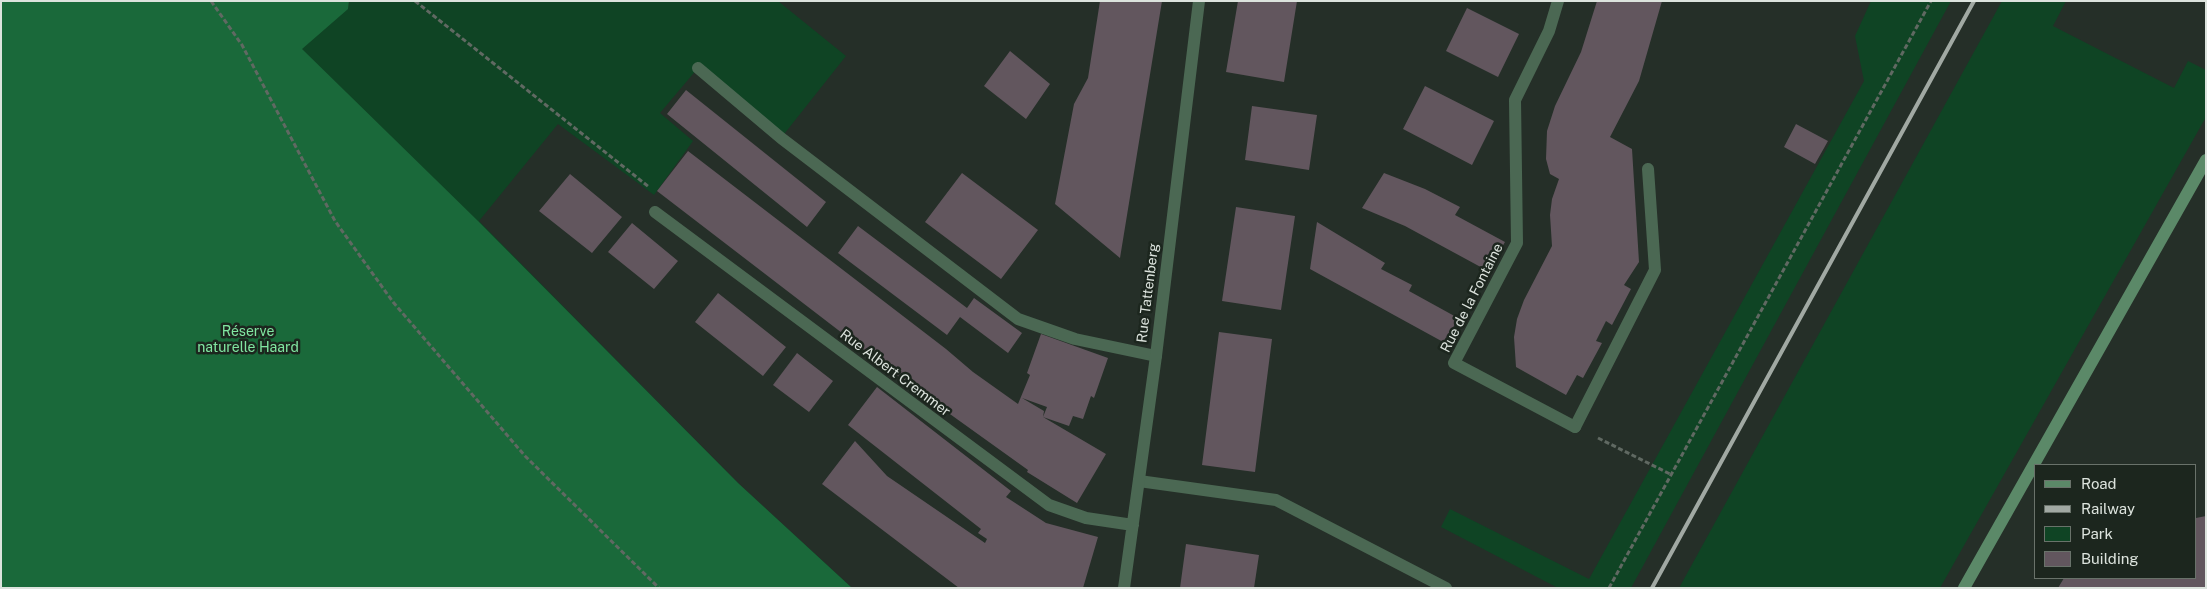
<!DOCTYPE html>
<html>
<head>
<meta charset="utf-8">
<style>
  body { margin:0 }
  #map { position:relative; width:2207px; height:589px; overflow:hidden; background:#252f28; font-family:"Public Sans",sans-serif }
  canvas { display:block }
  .frame { position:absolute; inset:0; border:2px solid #dce3dd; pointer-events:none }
  .legend { position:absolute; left:2034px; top:464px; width:162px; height:115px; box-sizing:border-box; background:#1c261e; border:1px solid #69726a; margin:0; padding:6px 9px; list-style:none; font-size:15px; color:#dce3dd }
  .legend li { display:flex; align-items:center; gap:10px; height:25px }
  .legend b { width:25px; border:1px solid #69726a }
</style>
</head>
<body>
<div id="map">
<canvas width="2207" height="589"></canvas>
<div class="frame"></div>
<ul class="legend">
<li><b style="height:6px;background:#5b8968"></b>Road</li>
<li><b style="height:6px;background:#a1a9a3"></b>Railway</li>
<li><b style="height:14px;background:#0f4424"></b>Park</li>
<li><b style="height:14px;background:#62565e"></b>Building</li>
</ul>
</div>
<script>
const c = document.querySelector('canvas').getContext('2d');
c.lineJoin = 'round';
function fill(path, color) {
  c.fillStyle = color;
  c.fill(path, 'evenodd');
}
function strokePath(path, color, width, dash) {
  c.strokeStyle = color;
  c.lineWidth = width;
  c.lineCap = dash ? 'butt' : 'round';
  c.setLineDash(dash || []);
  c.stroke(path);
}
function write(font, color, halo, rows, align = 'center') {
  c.font = font + ' "Public Sans",sans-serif';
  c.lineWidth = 5;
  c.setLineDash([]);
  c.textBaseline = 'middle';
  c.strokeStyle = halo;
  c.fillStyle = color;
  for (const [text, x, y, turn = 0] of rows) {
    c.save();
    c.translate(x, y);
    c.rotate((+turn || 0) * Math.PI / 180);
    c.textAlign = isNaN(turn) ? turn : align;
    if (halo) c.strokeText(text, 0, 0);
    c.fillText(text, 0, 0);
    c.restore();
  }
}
fill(new Path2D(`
  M 1,1 L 348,9 L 349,1 L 778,1 L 846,56 L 781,138 L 698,68 L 660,113 L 693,141 L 654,195 L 558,124 L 479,221 L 738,483 L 852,588 L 1,588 Z
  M 1871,1 L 1951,1 L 1631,588 L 1558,588 L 1441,527 L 1450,509 L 1589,579 L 1864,81 L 1855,36 Z
  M 2002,1 L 2066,1 L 2053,26 L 2174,88 L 2188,61 L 2206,70 L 2206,117 L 1940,588 L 1679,588 Z`), '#0f4424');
fill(new Path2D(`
  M 1,1 L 349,1 L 348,9 L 302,49 L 478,221 L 738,483 L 852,588 L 1,588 Z`), '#1a693a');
fill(new Path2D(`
  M 1100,1 L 1162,1 L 1120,258 L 1055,204 L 1074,104 L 1088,78 Z
  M 1238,1 L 1297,1 L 1284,82 L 1226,72 Z
  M 1597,1 L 1662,1 L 1639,81 L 1610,137 L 1632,149 L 1639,262 L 1624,285 L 1631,289 L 1612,325 L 1606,321 L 1596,341 L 1602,343 L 1583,378 L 1577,375 L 1566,395 L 1516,367 L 1514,337 L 1517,319 L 1524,300 L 1552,246 L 1550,215 L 1552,199 L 1559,179 L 1550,174 L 1546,159 L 1547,131 L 1555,106 L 1581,52 Z
  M 1467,8 L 1519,34 L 1498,77 L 1446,51 Z
  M 1010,51 L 1050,84 L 1026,119 L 984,86 Z
  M 1425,86 L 1494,121 L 1472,165 L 1403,129 Z
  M 686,90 L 826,202 L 807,227 L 667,114 Z
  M 1252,106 L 1317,115 L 1309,170 L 1245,160 Z
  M 1796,124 L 1828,141 L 1815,164 L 1784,147 Z
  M 688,151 L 946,349 L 973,372 L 1018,404 L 1030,375 L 1027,373 L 1041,334 L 1108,358 L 1094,398 L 1091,396 L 1083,419 L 1073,416 L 1069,426 L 1043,417 L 1047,407 L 1022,398 L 1044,411 L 1043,417 L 1106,454 L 1077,503 L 1027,472 L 1028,470 L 915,389 L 657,191 Z
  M 962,173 L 1038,230 L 1001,279 L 925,222 Z
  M 1384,173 L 1425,189 L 1460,207 L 1455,215 L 1505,242 L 1488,271 L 1405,226 L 1362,208 Z
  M 570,174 L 622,217 L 592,253 L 539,211 Z
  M 1236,207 L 1295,216 L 1281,310 L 1222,301 Z
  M 1317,222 L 1385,263 L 1381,269 L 1412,285 L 1409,291 L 1458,318 L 1445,343 L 1310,269 Z
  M 632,223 L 678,261 L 654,289 L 608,252 Z
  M 858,226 L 967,308 L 974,298 L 1022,333 L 1008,353 L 960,317 L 947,335 L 838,253 Z
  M 718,293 L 786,347 L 763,376 L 695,322 Z
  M 1219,332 L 1272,339 L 1255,472 L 1202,465 Z
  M 797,353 L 833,381 L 809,412 L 773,385 Z
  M 877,387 L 1011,491 L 1006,497 L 1046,523 L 1098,537 L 1083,588 L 959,588 L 822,484 L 855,441 L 887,476 L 985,543 L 987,539 L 978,533 L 981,529 L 848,425 Z
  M 2206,516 L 2206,588 L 2058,588 L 2064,578 L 2196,578 L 2196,518 Z
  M 1186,544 L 1259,555 L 1254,588 L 1180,588 Z`), '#62565e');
strokePath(new Path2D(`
  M 211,1 L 242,45 L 335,221 L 393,302 L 525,456 L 659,588
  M 415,1 L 649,187
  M 1598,438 L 1672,475
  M 1609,588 L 1931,1`), '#606962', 3, [5, 2.5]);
strokePath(new Path2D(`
  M 698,68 L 781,138 L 1018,319 L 1075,339 L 1156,356
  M 1575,427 L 1655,270 L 1648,169
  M 1139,481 L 1276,500 L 1446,588`), '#4b6853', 12);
strokePath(new Path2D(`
  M 1558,1 L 1549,31 L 1515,100 L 1517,243 L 1454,363 L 1575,427
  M 655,212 L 1049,505 L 1086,518 L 1133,525
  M 1124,588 L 1156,356 L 1199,1`), '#4b6853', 12);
strokePath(new Path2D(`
  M 1964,588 L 2206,160`), '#5b8968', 12);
strokePath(new Path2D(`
  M 1652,588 L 1974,1`), '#a1a9a3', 4);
write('14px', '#dce3dd', '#1c261e', [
  ["Rue Tattenberg",1148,293,-83],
  ["Rue de la Fontaine",1472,298,-63],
  ["Rue Albert Cremmer",895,373,37]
]);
write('14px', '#81e6a1', '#1c261e', [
  ["Réserve",248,332],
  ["naturelle Haard",248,348]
]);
</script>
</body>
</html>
